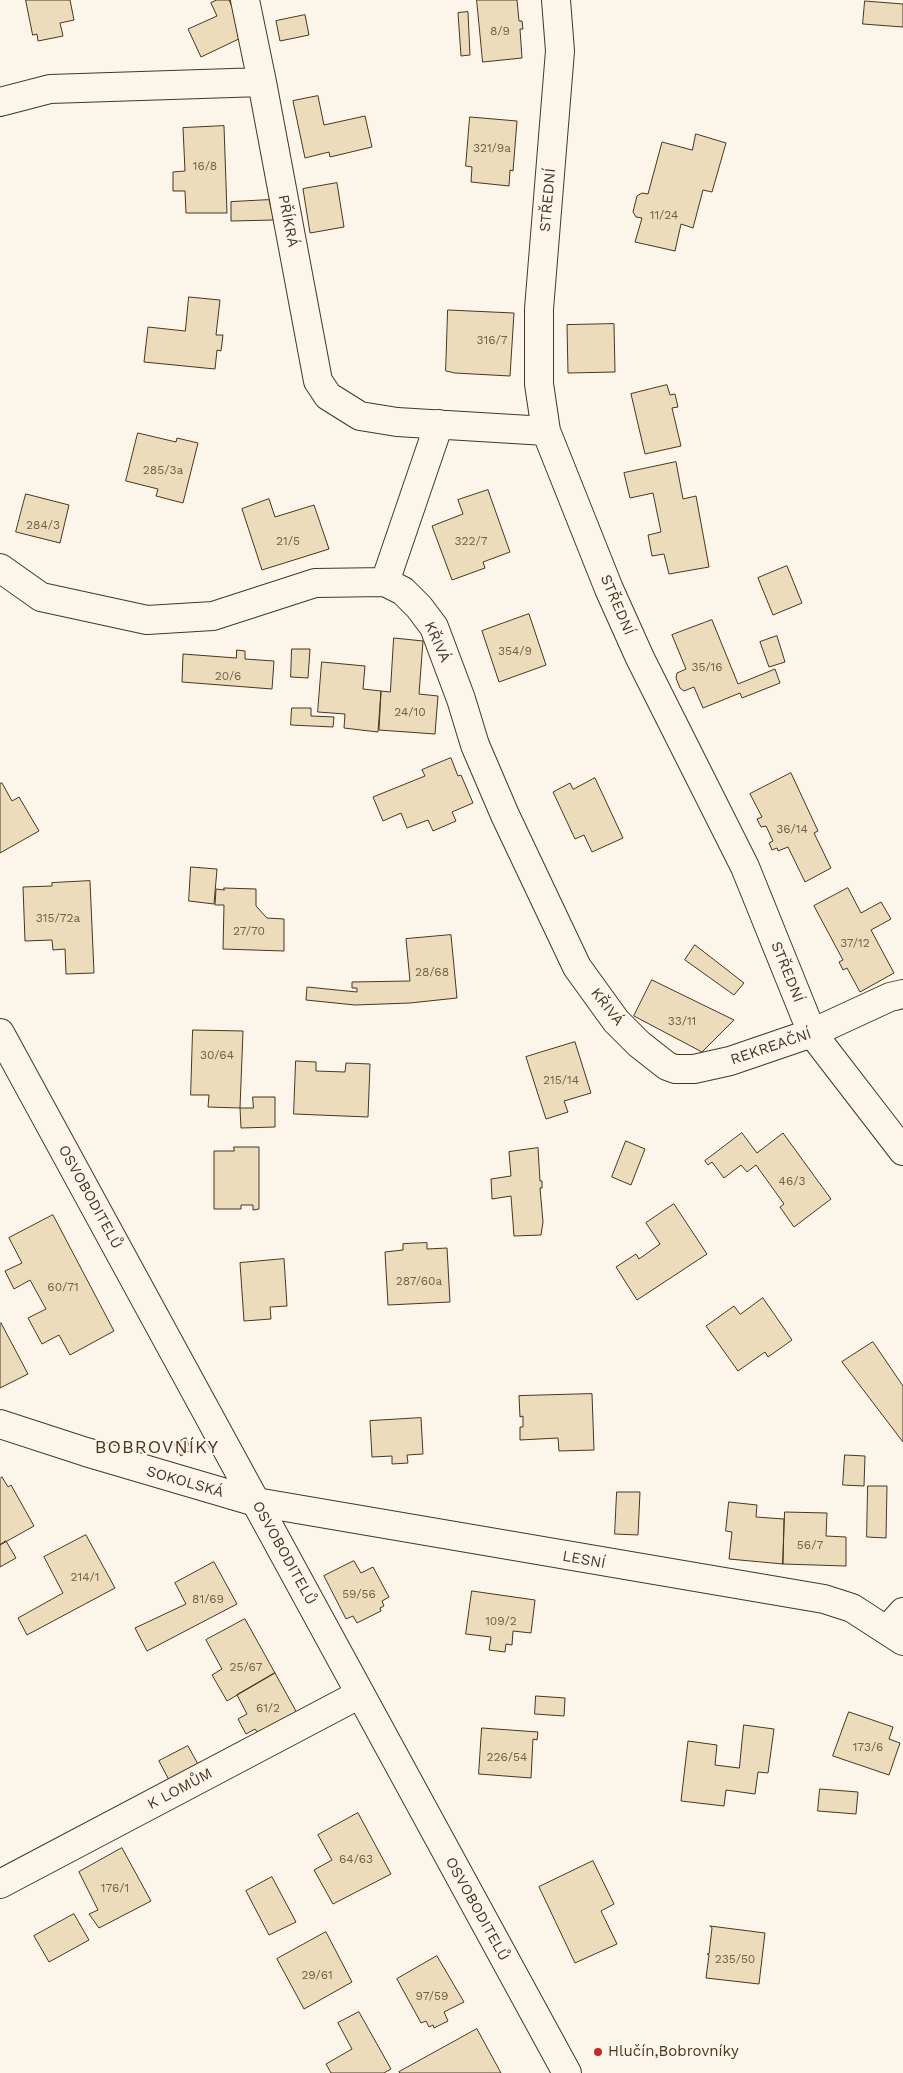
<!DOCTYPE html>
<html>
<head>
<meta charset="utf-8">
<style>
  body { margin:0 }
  canvas { display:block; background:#fbf6e9 }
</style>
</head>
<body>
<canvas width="903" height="2073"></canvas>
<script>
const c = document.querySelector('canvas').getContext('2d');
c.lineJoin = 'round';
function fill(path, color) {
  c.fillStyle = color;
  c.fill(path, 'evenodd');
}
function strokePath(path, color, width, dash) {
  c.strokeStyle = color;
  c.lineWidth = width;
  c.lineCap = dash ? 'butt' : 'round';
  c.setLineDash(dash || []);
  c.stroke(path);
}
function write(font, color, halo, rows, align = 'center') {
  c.font = font + ' "Work Sans",sans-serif';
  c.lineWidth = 4;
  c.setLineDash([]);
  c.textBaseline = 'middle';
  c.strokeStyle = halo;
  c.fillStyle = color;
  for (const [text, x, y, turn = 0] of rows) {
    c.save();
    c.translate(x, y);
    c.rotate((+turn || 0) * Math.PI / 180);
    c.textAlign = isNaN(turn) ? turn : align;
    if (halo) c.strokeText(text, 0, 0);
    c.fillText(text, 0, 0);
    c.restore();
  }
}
const building = new Path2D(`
  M 26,0 L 70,0 L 74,20 L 60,23 L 63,36 L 38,41 L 37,34 L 33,35 Z
  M 217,0 L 229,0 L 245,36 L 201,57 L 188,29 L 217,16 L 211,3 Z
  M 477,0 L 517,0 L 519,21 L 522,21 L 523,29 L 520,29 L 522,58 L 483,62 Z
  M 865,1 L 903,4 L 903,27 L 863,24 Z
  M 468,12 L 470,55 L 461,56 L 458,13 Z
  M 305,15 L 309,35 L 280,41 L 276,21 Z
  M 318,96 L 324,125 L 365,116 L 372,147 L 330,157 L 329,152 L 305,158 L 293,101 Z
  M 470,117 L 517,121 L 513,171 L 510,170 L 509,186 L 471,182 L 472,167 L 466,166 Z
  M 224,126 L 227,213 L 186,213 L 185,191 L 173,191 L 173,172 L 185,171 L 183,128 Z
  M 696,134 L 726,143 L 712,192 L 703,190 L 693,228 L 681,224 L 675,251 L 635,242 L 642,218 L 636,217 L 633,212 L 637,196 L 642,193 L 648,194 L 662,142 L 692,150 Z
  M 337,183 L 344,227 L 310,233 L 303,189 Z
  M 269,200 L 274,220 L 231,221 L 231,202 Z
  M 189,297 L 220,300 L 216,335 L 223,335 L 221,351 L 217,350 L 215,369 L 144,362 L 148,327 L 185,331 Z
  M 448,310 L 514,313 L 510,376 L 455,373 L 446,371 Z
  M 614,324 L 615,372 L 568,373 L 567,325 Z
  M 667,385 L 670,395 L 675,394 L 678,407 L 672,408 L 681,446 L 645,454 L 631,394 Z
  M 138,433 L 176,442 L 177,438 L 198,443 L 183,503 L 156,496 L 158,489 L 126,481 Z
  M 676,462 L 683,499 L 696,496 L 709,567 L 669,574 L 664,554 L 652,556 L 648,535 L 661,532 L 653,493 L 630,498 L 624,473 Z
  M 488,490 L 510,552 L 483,562 L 485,568 L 452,580 L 432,526 L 463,514 L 458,500 Z
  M 26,494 L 69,505 L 60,543 L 16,532 Z
  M 269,499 L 275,517 L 314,505 L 329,549 L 262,570 L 242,509 Z
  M 787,566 L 802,603 L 773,615 L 758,578 Z
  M 529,614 L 546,665 L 499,682 L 482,631 Z
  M 712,620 L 738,684 L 775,669 L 780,683 L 742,698 L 740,693 L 703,708 L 694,687 L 684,691 L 680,688 L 676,678 L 677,673 L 686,669 L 672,635 Z
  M 777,636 L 785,662 L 769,667 L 760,642 Z
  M 394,638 L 423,641 L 419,694 L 438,696 L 435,734 L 379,730 L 381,691 L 390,692 Z
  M 292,649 L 310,649 L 308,678 L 291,677 Z
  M 237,650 L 245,651 L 245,659 L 274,661 L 272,689 L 182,682 L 183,654 L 236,658 Z
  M 322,662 L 365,666 L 363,689 L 381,691 L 378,732 L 344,728 L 345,714 L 318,712 Z
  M 292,708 L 311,708 L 311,716 L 334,717 L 333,727 L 291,725 Z
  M 451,758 L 458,776 L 461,775 L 473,803 L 452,812 L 456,821 L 433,831 L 428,820 L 407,828 L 401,813 L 383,821 L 373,797 L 425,776 L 422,770 Z
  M 791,773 L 818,831 L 814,833 L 831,868 L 805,882 L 788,847 L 778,851 L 777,848 L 772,850 L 769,843 L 773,841 L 766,826 L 761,827 L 757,819 L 762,817 L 750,794 Z
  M 595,778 L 623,838 L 592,852 L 584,835 L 575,839 L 553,792 L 570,783 L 573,789 Z
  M 2,783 L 12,801 L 19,797 L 39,831 L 0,853 L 0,784 Z
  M 191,867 L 217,869 L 214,904 L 189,901 Z
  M 90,881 L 94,973 L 66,974 L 65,949 L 53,950 L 52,940 L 25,941 L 23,887 L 52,886 L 52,883 Z
  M 224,888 L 256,889 L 256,906 L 267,918 L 284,919 L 284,951 L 223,949 L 224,905 L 215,905 L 216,889 L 224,890 Z
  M 848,888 L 861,913 L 881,902 L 891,919 L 871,930 L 894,973 L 860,992 L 847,968 L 843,970 L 839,962 L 843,960 L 814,906 Z
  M 451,935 L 457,998 L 410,1003 L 355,1005 L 306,1000 L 307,987 L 357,992 L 357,988 L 352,988 L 352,982 L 410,981 L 406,939 Z
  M 695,945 L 744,983 L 734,995 L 685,960 Z
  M 652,980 L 734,1020 L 702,1052 L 634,1016 Z
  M 193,1030 L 243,1031 L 240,1108 L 208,1107 L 209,1095 L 191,1095 Z
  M 575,1042 L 591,1093 L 564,1101 L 568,1112 L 546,1119 L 526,1057 Z
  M 296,1061 L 316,1062 L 316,1071 L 345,1072 L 346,1063 L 370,1064 L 368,1117 L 294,1114 Z
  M 253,1097 L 275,1097 L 275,1127 L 241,1128 L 240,1108 L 253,1108 Z
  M 742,1133 L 757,1153 L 783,1133 L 831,1199 L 794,1227 L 780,1207 L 784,1204 L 756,1165 L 747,1172 L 741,1165 L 724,1178 L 712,1162 L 708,1165 L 705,1161 Z
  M 626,1141 L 645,1149 L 631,1185 L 612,1177 Z
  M 234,1147 L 259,1147 L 259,1209 L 253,1210 L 253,1205 L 241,1205 L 241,1209 L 214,1209 L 214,1151 L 234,1151 Z
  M 538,1148 L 540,1181 L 542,1181 L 542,1188 L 540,1188 L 543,1222 L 541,1235 L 514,1236 L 511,1196 L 492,1199 L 491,1179 L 511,1176 L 509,1152 Z
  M 674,1204 L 707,1254 L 637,1300 L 616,1267 L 636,1254 L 639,1259 L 660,1244 L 646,1223 Z
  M 53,1215 L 114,1331 L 70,1355 L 59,1335 L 42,1344 L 28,1318 L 46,1309 L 30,1280 L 14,1289 L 5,1271 L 22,1263 L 9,1238 Z
  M 427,1243 L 427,1249 L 447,1248 L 450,1302 L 388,1305 L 385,1252 L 403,1250 L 403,1244 Z
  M 284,1259 L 287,1306 L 270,1307 L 271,1319 L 244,1321 L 240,1263 Z
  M 763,1298 L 792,1340 L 768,1357 L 765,1352 L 738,1371 L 706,1326 L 734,1306 L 740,1314 Z
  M 1,1323 L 28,1374 L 0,1388 L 0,1324 Z
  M 873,1342 L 903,1386 L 903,1442 L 842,1362 Z
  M 592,1394 L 594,1450 L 559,1451 L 558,1438 L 520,1440 L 520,1427 L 523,1427 L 523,1416 L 520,1417 L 519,1396 Z
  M 421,1418 L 423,1454 L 407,1455 L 408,1463 L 392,1464 L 392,1456 L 372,1457 L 370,1421 Z
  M 186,1438 L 191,1450 L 181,1456 L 174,1444 Z
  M 845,1455 L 865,1456 L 864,1486 L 843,1485 Z
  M 2,1477 L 8,1487 L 11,1485 L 34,1526 L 0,1545 L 0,1479 Z
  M 868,1486 L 887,1486 L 886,1538 L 867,1537 Z
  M 617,1492 L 640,1492 L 638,1535 L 615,1534 Z
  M 729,1502 L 757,1505 L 756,1517 L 784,1519 L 783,1564 L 729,1559 L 732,1532 L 726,1531 Z
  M 785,1512 L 827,1513 L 826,1536 L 846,1537 L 846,1566 L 783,1564 Z
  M 86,1535 L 115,1588 L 27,1635 L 18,1618 L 63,1593 L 44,1557 Z
  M 6,1541 L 16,1558 L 0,1567 L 0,1545 Z
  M 354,1561 L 361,1573 L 373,1567 L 389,1597 L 382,1601 L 384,1606 L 380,1608 L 381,1611 L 357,1623 L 353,1616 L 346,1619 L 324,1576 Z
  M 214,1562 L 237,1604 L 147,1651 L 135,1628 L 186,1604 L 175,1583 Z
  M 472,1591 L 535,1600 L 531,1633 L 513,1631 L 512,1645 L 506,1644 L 505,1652 L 489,1650 L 491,1637 L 466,1634 Z
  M 245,1619 L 275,1673 L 227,1701 L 212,1675 L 222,1669 L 206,1640 Z
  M 275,1673 L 297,1713 L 259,1734 L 255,1729 L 246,1734 L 238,1719 L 247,1714 L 237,1695 Z
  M 536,1696 L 565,1698 L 564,1716 L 535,1714 Z
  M 849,1712 L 893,1727 L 889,1739 L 900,1743 L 889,1775 L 833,1756 Z
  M 744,1725 L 774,1729 L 768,1773 L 758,1772 L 755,1794 L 726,1790 L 724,1806 L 681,1801 L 688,1741 L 717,1745 L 715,1765 L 739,1768 Z
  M 482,1728 L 538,1732 L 537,1740 L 533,1739 L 531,1778 L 479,1774 Z
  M 188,1746 L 199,1766 L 170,1782 L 159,1761 Z
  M 820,1789 L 858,1792 L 856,1814 L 818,1811 Z
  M 358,1813 L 391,1874 L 333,1904 L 314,1870 L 332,1860 L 318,1835 Z
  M 122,1848 L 151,1901 L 99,1928 L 89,1914 L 98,1910 L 79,1872 Z
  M 593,1861 L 614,1904 L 601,1911 L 617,1944 L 575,1963 L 539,1887 Z
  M 272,1877 L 296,1922 L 269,1935 L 246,1891 Z
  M 74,1914 L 89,1940 L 49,1962 L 34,1936 Z
  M 710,1926 L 765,1933 L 759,1984 L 706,1978 L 709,1955 L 707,1954 L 709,1954 L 712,1928 Z
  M 326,1932 L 352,1982 L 304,2009 L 277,1959 Z
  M 437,1956 L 464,2002 L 444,2012 L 448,2021 L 434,2028 L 433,2025 L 429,2027 L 426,2021 L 421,2023 L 397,1979 Z
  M 359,2012 L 391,2069 L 384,2073 L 331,2073 L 326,2064 L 352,2049 L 338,2023 Z
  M 477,2029 L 501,2073 L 400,2073 L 399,2072 Z`);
fill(building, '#ecdcbc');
strokePath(building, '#4a3520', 1);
const minor = new Path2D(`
  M 245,0 L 262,82
  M 556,0 L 560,51 L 539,309 L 539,384 L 546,431 L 609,589 L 640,658 L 745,867 L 812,1033 L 903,1151
  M 0,102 L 50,89 L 262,82 L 318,381 L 328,396 L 360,416 L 397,422 L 546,431
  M 0,568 L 41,597 L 147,620 L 213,616 L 315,583 L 385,582 L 403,591 L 419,607 L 434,627 L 461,699 L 475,745 L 505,815 L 577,967 L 616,1021 L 639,1044 L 667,1066 L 675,1069 L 694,1069 L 730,1061 L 812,1033 L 890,997 L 903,994
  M 385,582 L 439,424
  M 0,1424 L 86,1452 L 256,1502 L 824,1599 L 852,1608 L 903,1641
  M 887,1630 L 903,1612
  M 0,1884 L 360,1694`);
const tertiary = new Path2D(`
  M 0,1033 L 567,2073`);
strokePath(minor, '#4a3520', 30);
strokePath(tertiary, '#4a3520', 30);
strokePath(minor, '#fbf6e9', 28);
strokePath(tertiary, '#fbf6e9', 28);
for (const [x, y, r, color] of [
  [598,2052,5,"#c62828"]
]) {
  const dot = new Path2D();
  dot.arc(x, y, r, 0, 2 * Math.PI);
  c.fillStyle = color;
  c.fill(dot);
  strokePath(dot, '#fbf6e9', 2);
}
write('12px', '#725f47', null, [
  ["8/9",500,31],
  ["321/9a",492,148],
  ["16/8",205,166],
  ["11/24",664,215],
  ["316/7",492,340],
  ["285/3a",163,470],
  ["284/3",43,525],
  ["21/5",288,541],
  ["322/7",471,541],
  ["354/9",515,651],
  ["35/16",707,667],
  ["20/6",228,676],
  ["24/10",410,712],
  ["36/14",792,829],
  ["315/72a",58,918],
  ["27/70",249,931],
  ["37/12",855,943],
  ["28/68",432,972],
  ["33/11",682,1021],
  ["30/64",217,1055],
  ["215/14",561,1080],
  ["46/3",792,1181],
  ["287/60a",419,1281],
  ["60/71",63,1287],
  ["56/7",810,1545],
  ["214/1",85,1577],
  ["59/56",359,1594],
  ["81/69",208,1599],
  ["109/2",501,1621],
  ["25/67",246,1667],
  ["61/2",268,1708],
  ["173/6",868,1747],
  ["226/54",507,1757],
  ["64/63",356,1859],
  ["176/1",115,1888],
  ["235/50",735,1959],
  ["29/61",317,1975],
  ["97/59",432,1996]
]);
write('15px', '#4a3520', '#fbf6e9', [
  ["STŘEDNÍ",548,200,-85],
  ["PŘÍKRÁ",288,221,79],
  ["STŘEDNÍ",617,605,67],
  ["KŘIVÁ",437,642,66],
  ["STŘEDNÍ",787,972,68],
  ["KŘIVÁ",607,1007,52],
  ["REKREAČNÍ",771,1047,-19],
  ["OSVOBODITELŮ",90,1197,61],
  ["SOKOLSKÁ",185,1482,16],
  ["OSVOBODITELŮ",284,1553,61],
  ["LESNÍ",584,1560,10],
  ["K LOMŮM",180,1789,-28],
  ["OSVOBODITELŮ",477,1909,61]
]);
write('15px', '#4a3520', '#fbf6e9', [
  ["Hlučín,Bobrovníky",608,2052]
], 'left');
c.letterSpacing = '1px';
write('18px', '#4a3520', '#fbf6e9', [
  ["BOBROVNÍKY",157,1448]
]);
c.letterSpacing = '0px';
</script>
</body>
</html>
